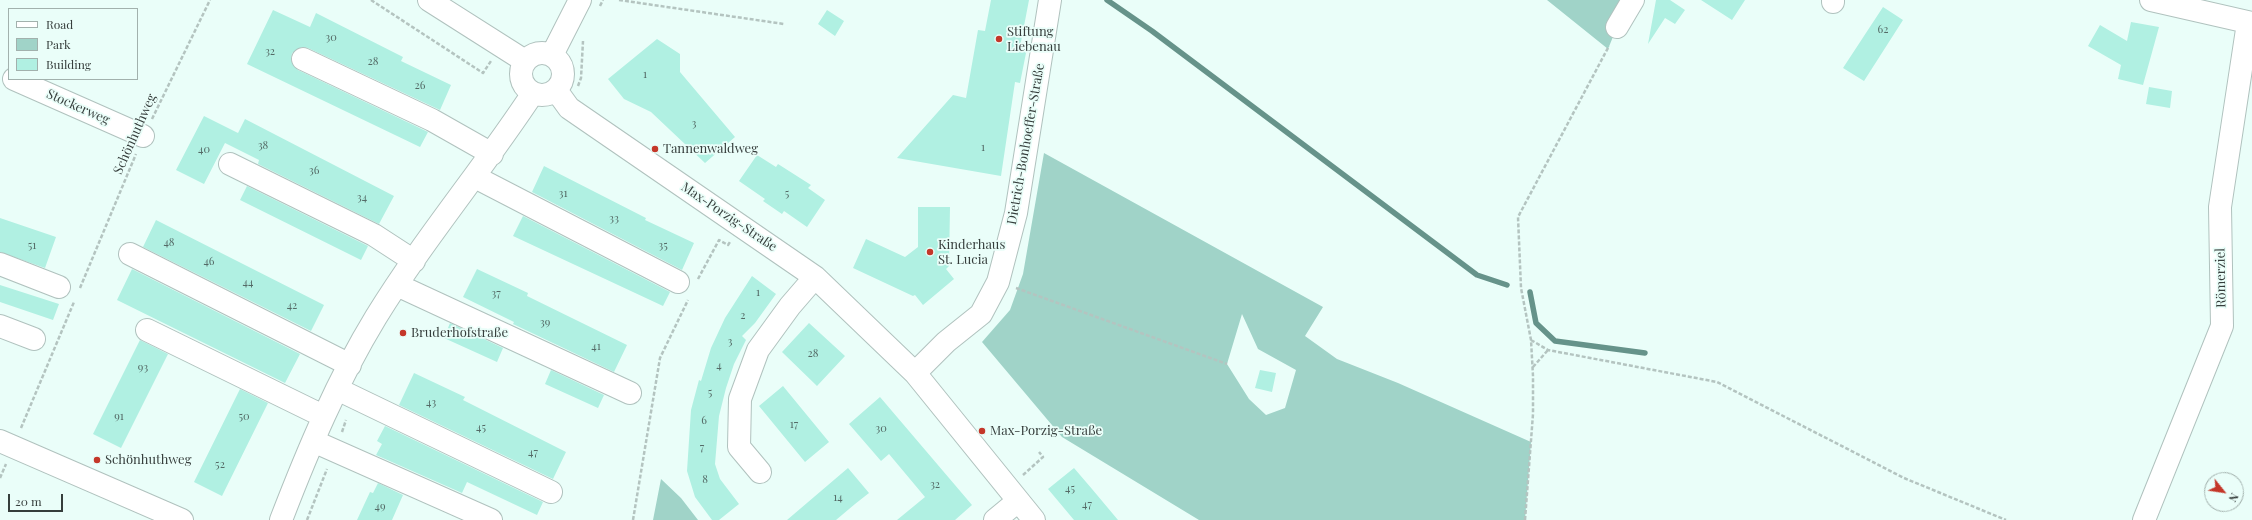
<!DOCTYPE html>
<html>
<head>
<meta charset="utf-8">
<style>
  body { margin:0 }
  #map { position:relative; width:2252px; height:520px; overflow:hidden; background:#eafef9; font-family:"Playfair Display",serif }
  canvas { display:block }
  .legend { position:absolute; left:8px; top:8px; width:130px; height:72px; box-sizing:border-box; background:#eafef9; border:1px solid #a2b1ad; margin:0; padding:5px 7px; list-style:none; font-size:12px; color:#363e3c }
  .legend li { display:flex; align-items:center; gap:8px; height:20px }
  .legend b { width:20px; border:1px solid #a2b1ad }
  .north { position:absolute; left:2204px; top:472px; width:40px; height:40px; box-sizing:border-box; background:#eafef9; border:1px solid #a2b1ad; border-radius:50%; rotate:120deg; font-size:11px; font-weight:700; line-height:16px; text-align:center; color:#363e3c }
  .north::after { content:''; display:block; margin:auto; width:14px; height:18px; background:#c43729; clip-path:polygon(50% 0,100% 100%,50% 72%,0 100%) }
  .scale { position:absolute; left:8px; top:494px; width:55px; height:18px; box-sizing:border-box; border:2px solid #363e3c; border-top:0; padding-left:5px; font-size:12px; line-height:14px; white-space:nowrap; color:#363e3c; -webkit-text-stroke:3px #eafef9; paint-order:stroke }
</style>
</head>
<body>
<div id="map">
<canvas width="2252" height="520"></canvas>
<ul class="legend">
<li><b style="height:5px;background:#fff"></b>Road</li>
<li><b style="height:11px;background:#a0d3c8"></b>Park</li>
<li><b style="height:11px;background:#b0f0e2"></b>Building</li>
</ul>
<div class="north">N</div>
<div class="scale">20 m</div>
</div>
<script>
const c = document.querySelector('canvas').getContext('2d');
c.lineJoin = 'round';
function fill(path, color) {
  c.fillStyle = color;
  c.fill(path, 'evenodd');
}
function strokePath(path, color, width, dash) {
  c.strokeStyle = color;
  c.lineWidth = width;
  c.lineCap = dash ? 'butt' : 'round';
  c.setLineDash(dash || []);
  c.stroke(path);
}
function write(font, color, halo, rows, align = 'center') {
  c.font = font + ' "Playfair Display",serif';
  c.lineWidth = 3.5;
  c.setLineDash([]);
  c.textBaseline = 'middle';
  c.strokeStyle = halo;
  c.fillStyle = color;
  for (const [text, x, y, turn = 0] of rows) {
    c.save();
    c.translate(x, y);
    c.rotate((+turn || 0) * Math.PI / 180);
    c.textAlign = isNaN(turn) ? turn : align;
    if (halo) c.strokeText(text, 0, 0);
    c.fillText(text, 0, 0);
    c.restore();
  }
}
fill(new Path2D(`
  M 1547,0 L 1633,0 L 1617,27 L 1608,49 Z
  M 1044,153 L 1323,307 L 1305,336 L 1337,359 L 1398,383 L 1531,442 L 1525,520 L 1199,520 L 1062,437 L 982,342 L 1010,310 L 1023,274 ZM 1242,314 L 1258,349 L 1296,370 L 1285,408 L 1266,415 L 1249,399 L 1227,364 Z
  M 661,479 L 681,498 L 698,520 L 653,520 Z`), '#a0d3c8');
strokePath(new Path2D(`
  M 1107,0 L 1152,31 L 1477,275 L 1507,285
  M 1530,292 L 1536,323 L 1555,341 L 1645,353`), '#66938a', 5.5);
fill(new Path2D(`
  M 991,0 L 1029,0 L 1020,47 L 1027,48 L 1020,83 L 1015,82 L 1001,176 L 897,158 L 953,95 L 966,98 L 978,30 L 985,31 Z
  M 1656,0 L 1670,0 L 1685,10 L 1675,24 L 1665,18 L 1648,44 Z
  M 1701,0 L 1745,0 L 1732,20 Z
  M 1883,7 L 1903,20 L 1864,81 L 1843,68 Z
  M 273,10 L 310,27 L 316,13 L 403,57 L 401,61 L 451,85 L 440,110 L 308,48 L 302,47 L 292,53 L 291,60 L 298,70 L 428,132 L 420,147 L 247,64 Z
  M 827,10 L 844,21 L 835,36 L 818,24 Z
  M 2131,22 L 2159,27 L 2143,85 L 2118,79 L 2121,65 L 2088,46 L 2100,25 L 2127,41 Z
  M 657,39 L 680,54 L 680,72 L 735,137 L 705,163 L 651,112 L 624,99 L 608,79 Z
  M 2149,87 L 2172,91 L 2170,108 L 2146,104 Z
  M 204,116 L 238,133 L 245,119 L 394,196 L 379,224 L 258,164 L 259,160 L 225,143 L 204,184 L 176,170 Z
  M 757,155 L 776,167 L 778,164 L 811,185 L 808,188 L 825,200 L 807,227 L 784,211 L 782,214 L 763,201 L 765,199 L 739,181 Z
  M 544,166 L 646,218 L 645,220 L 694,243 L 682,270 L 532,192 Z
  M 247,186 L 368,246 L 361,260 L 240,200 Z
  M 918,207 L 950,207 L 949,266 L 946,269 L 954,279 L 923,305 L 915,295 L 913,296 L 853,268 L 866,239 L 905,257 L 918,247 Z
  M 523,216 L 670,292 L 663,306 L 513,236 Z
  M 0,218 L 56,237 L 45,268 L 0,252 Z
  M 156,220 L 324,305 L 311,331 L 143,247 Z
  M 132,269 L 300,354 L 285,383 L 117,300 Z
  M 477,269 L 528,293 L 527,296 L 627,345 L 614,372 L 513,324 L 514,322 L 463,297 Z
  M 752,276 L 776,294 L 755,323 L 742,336 L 746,340 L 734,364 L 726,388 L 719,416 L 715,464 L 720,479 L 739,504 L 719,520 L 712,520 L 695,497 L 687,471 L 691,410 L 699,380 L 701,381 L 711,348 L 725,318 Z
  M 0,285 L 59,304 L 53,320 L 0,302 Z
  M 450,323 L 503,348 L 497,362 L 444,338 Z
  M 809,323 L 845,356 L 817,386 L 782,352 Z
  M 140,340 L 168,354 L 121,448 L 93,434 Z
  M 551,370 L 604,395 L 598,408 L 545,384 Z
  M 1260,370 L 1276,373 L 1272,392 L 1255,388 Z
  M 414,373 L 465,397 L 463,400 L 566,452 L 553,479 L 399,405 Z
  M 783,386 L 829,442 L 805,462 L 759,406 Z
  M 240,389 L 268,403 L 222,496 L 194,482 Z
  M 880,397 L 972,505 L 955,520 L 897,520 L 925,497 L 889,454 L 881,461 L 849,424 Z
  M 385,426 L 543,502 L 537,515 L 467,482 L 462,493 L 376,455 L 382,444 L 377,441 Z
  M 848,468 L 869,493 L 855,504 L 836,520 L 787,520 Z
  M 1074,468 L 1092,489 L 1118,520 L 1074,520 L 1048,489 Z
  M 378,483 L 403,495 L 392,520 L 357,520 L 370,492 L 373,493 Z`), '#b0f0e2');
const minor = new Path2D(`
  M 429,0 L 525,61
  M 2151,0 L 2252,23
  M 1833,2 L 1833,0
  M 1617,27 L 1633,0
  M521 74a21 21 0 1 1 42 0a21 21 0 1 1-42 0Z
  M 552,55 L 580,0
  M 303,59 L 432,120 L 492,154
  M 14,79 L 143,136
  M 556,90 L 569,108 L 815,277 L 915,373 L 1034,520
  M 230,164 L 374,235 L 414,261
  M 475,177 L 678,282
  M 130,254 L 350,365
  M 0,264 L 59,287
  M 397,285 L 630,393
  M 0,326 L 34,339
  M 147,330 L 323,416
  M 915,373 L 946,342 L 981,314 L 998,282 L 1016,213 L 1050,0
  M 337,389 L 551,492
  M 0,441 L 182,520
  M 313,441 L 491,520
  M 760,472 L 739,447 L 740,399 L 758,350 L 790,306 L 815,277
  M 281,520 C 308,450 337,381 376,317 C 424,239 483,169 533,93
  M 995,520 L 1018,501
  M 2144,520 L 2222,326 L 2220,207 L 2248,23`);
strokePath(minor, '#b0c2be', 24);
strokePath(new Path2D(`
  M 371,0 L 483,73 L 491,61
  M 619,0 L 784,24
  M 600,6 L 603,0
  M 578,86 L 581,78 L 583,41
  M 152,119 L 210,0
  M 698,279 L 719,240 L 728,245 L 730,242
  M 80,288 L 136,154
  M 1016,288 L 1227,364
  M 1531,340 L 1548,350 L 1717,382 L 1904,478 L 2006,520
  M 1533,367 L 1548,350
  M 21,428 L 74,302
  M 342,432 L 346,420
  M 1023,475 L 1043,457 L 1039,452
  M 0,478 L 6,464
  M 307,520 L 327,469
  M 633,520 L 660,358 L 688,300
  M 1525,520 L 1533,414 L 1533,376 L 1531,340 L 1521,288 L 1518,217 L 1609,46`), '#b4c4c0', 2.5, [4, 2]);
strokePath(minor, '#fff', 22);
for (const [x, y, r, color] of [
  [999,39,4,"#c43729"],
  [655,149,4,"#c43729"],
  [930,252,4,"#c43729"],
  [403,333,4,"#c43729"],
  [982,431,4,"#c43729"],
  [97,460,4,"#c43729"]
]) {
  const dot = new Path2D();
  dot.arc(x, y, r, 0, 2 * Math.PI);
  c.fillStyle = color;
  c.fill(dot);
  strokePath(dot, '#eafef9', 1.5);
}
write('11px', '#546a66', null, [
  ["62",1883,30],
  ["30",331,38],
  ["32",270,52],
  ["28",373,62],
  ["1",645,75],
  ["26",420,86],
  ["3",694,124],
  ["38",263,146],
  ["1",983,148],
  ["40",204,150],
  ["36",314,171],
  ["31",563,194],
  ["5",787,194],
  ["34",362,198],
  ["33",614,219],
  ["48",169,243],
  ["51",32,246],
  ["35",663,246],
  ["46",209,262],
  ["44",248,283],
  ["1",758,293],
  ["37",496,294],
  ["42",292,306],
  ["2",743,316],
  ["39",545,323],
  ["3",730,342],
  ["41",596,347],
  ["28",813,354],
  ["4",719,366],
  ["93",143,368],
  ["5",710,393],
  ["43",431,403],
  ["91",119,417],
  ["50",244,417],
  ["6",704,421],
  ["17",794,425],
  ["45",481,428],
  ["30",881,429],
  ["7",702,448],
  ["47",533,453],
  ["52",220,465],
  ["8",705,480],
  ["32",935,485],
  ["45",1070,489],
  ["14",838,498],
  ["47",1087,505],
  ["49",380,507]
]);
write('13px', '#363e3c', '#eafef9', [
  ["Stiftung",1007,32],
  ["Liebenau",1007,47],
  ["Tannenwaldweg",663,149],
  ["Kinderhaus",938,245],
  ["St. Lucia",938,260],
  ["Bruderhofstraße",411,333],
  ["Max-Porzig-Straße",990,431],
  ["Schönhuthweg",105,460]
], 'left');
write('13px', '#363e3c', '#eafef9', [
  ["Stockerweg",78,107,24],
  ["Schönhuthweg",135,134,-66],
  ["Dietrich-Bonhoeffer-Straße",1026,144,-80],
  ["Max-Porzig-Straße",729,217,34],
  ["Römerziel",2221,278,-91]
]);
</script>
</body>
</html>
